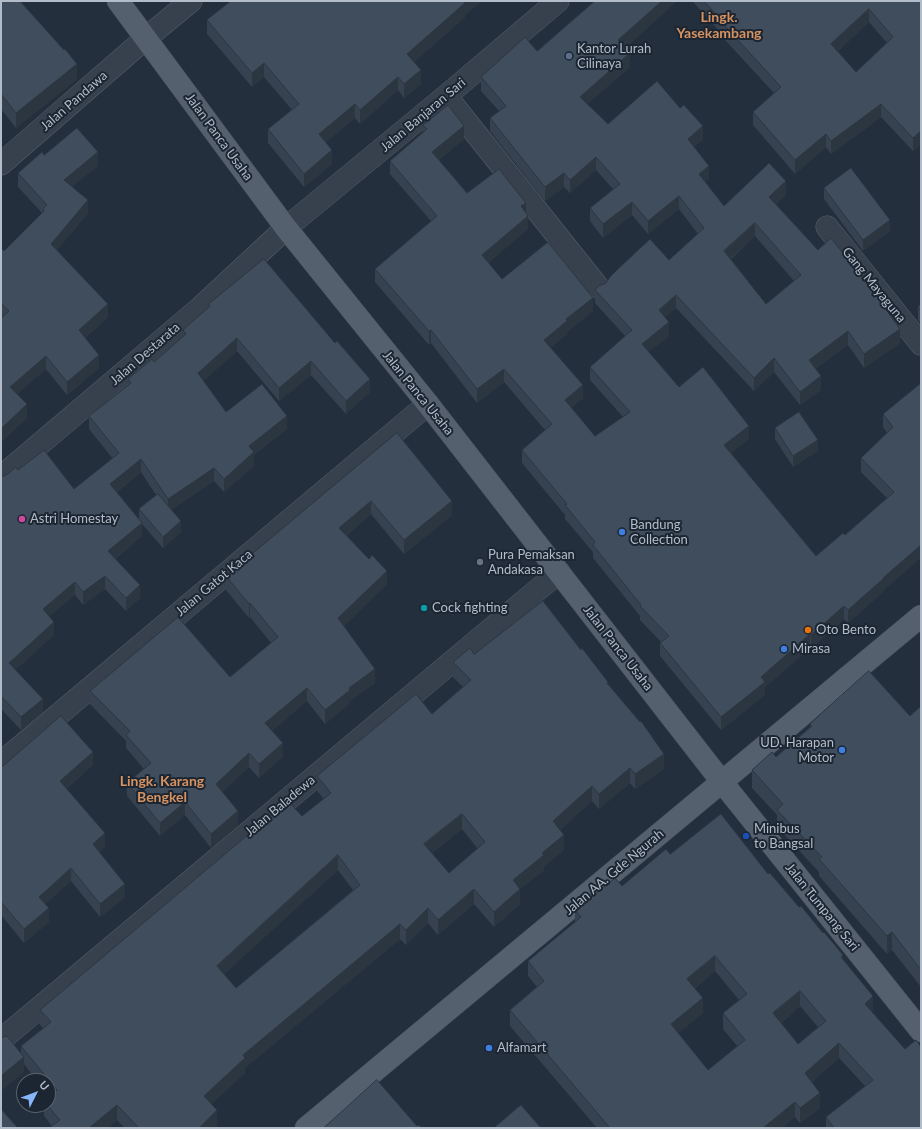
<!DOCTYPE html>
<html>
<head>
<meta charset="utf-8">
<style>
  body { margin:0 }
  #map { position:relative; width:922px; height:1129px; overflow:hidden; background:#232f3d; font-family:Lato,sans-serif }
  canvas { display:block }
  .frame { position:absolute; inset:0; border:2px solid #b3bcc9; pointer-events:none }
  .north { position:absolute; left:16px; top:1073px; width:40px; height:40px; box-sizing:border-box; background:#1c2632; border:1px solid #58626e; border-radius:50%; rotate:48deg; font-size:11px; font-weight:700; line-height:16px; text-align:center; color:#b3bcc9 }
  .north::after { content:''; display:block; margin:auto; width:14px; height:18px; background:#87b5fa; clip-path:polygon(50% 0,100% 100%,50% 72%,0 100%) }
</style>
</head>
<body>
<div id="map">
<canvas width="922" height="1129"></canvas>
<div class="frame"></div>
<div class="north">U</div>
</div>
<script>
const c = document.querySelector('canvas').getContext('2d');
c.lineJoin = 'round';
function strokePath(path, color, width, dash) {
  c.strokeStyle = color;
  c.lineWidth = width;
  c.lineCap = dash ? 'butt' : 'round';
  c.setLineDash(dash || []);
  c.stroke(path);
}
function fill(path, color) {
  c.fillStyle = color;
  c.fill(path, 'evenodd');
}
function write(font, color, halo, rows, align = 'center') {
  c.font = font + ' Lato,sans-serif';
  c.lineWidth = 4;
  c.setLineDash([]);
  c.textBaseline = 'middle';
  c.strokeStyle = halo;
  c.fillStyle = color;
  for (const [text, x, y, turn = 0] of rows) {
    c.save();
    c.translate(x, y);
    c.rotate((+turn || 0) * Math.PI / 180);
    c.textAlign = isNaN(turn) ? turn : align;
    if (halo) c.strokeText(text, 0, 0);
    c.fillText(text, 0, 0);
    c.restore();
  }
}
const minor = new Path2D(`
  M 446,96 L 598,287
  M 1,164 L 146,38 L 191,1
  M 827,227 L 921,344
  M 1,477 L 200,308 L 286,228 L 446,96 L 558,1
  M 1,763 L 428,404
  M 1,1040 L 559,572`);
const major = new Path2D(`
  M 118,1 L 286,228 L 428,404 L 722,782 L 921,1031
  M 306,1128 L 921,616`);
strokePath(minor, '#555f6b', 23);
strokePath(major, '#404a56', 23);
strokePath(minor, '#37414d', 22);
strokePath(major, '#55606e', 22);
fill(new Path2D(`
  M 1,1 L 77,79 L 16,128 L 1,109 Z
  M 231,1 L 482,1 L 465,15 L 465,17 L 414,62 L 421,84 L 404,98 L 398,90 L 360,124 L 355,118 L 326,142 L 332,164 L 304,187 L 268,143 L 268,129 L 292,110 L 264,77 L 252,87 L 207,34 L 207,20 Z
  M 595,1 L 677,1 L 625,48 L 630,67 L 587,104 L 608,124 L 703,139 L 694,147 L 709,179 L 705,182 L 724,206 L 786,195 L 776,204 L 900,343 L 864,368 L 848,345 L 815,369 L 821,390 L 800,405 L 774,372 L 754,391 L 676,308 L 665,317 L 669,336 L 648,352 L 679,387 L 749,439 L 731,453 L 816,556 L 845,535 L 887,498 L 861,472 L 861,458 L 887,433 L 883,427 L 883,414 L 921,383 L 883,592 L 848,623 L 844,619 L 811,648 L 810,648 L 765,687 L 765,695 L 721,730 L 660,656 L 660,643 L 661,642 L 640,620 L 640,616 L 593,558 L 593,552 L 565,519 L 565,515 L 522,463 L 522,450 L 545,430 L 504,382 L 477,403 L 431,343 L 429,345 L 375,282 L 375,269 L 431,221 L 390,174 L 390,161 L 423,133 L 423,125 L 464,139 L 439,160 L 467,193 L 526,212 L 528,229 L 488,263 L 502,279 L 593,311 L 567,332 L 567,334 L 550,348 L 583,398 L 571,408 L 595,436 L 623,417 L 590,380 L 590,367 L 625,336 L 595,303 L 595,290 L 669,260 L 698,234 L 679,209 L 648,234 L 632,215 L 603,238 L 590,221 L 590,208 L 613,189 L 596,170 L 570,193 L 564,187 L 545,201 L 490,131 L 490,118 L 499,111 L 481,91 L 481,77 L 537,51 ZM 755,236 L 794,281 L 766,304 L 731,259 Z
  M 692,1 L 921,1 L 921,144 L 913,151 L 881,117 L 831,154 L 826,147 L 795,174 L 753,125 L 753,112 L 774,93 L 725,40 L 725,37 ZM 869,22 L 887,43 L 856,72 L 838,51 Z
  M 44,155 L 98,166 L 72,186 L 88,213 L 57,250 L 108,317 L 85,338 L 99,368 L 67,395 L 46,369 L 17,394 L 27,418 L 1,442 L 2,317 L 1,316 L 1,248 L 4,251 L 42,213 L 18,187 L 18,173 Z
  M 824,188 L 890,231 L 863,251 L 824,199 Z
  M 209,304 L 370,392 L 346,414 L 311,375 L 279,401 L 237,351 L 203,381 L 226,412 L 287,429 L 254,455 L 254,466 L 224,492 L 214,481 L 171,510 L 181,532 L 163,548 L 142,524 L 142,536 L 115,559 L 140,598 L 126,611 L 105,589 L 83,605 L 75,595 L 49,616 L 54,635 L 15,670 L 43,712 L 21,730 L 1,709 L 1,476 L 4,476 L 18,470 L 74,489 L 113,459 L 89,429 L 89,416 L 128,385 L 128,379 L 154,362 L 183,337 L 183,330 L 209,307 ZM 141,472 L 156,495 L 139,509 L 139,519 L 117,492 Z
  M 921,304 L 921,324 L 918,320 L 918,307 Z
  M 775,428 L 818,451 L 793,467 L 775,439 Z
  M 397,433 L 452,515 L 404,554 L 371,514 L 347,535 L 387,584 L 344,626 L 375,683 L 350,701 L 350,703 L 325,724 L 307,701 L 272,731 L 283,756 L 259,778 L 249,767 L 222,792 L 238,825 L 211,848 L 185,815 L 160,836 L 127,796 L 127,783 L 144,769 L 126,748 L 126,741 L 90,704 L 90,691 L 230,677 L 271,643 L 250,617 L 249,618 L 226,590 L 226,576 Z
  M 581,650 L 608,684 L 664,769 L 635,789 L 630,783 L 599,809 L 592,801 L 560,830 L 564,850 L 544,866 L 544,870 L 520,889 L 520,904 L 494,927 L 474,904 L 438,935 L 428,923 L 406,945 L 400,939 L 245,1068 L 245,1073 L 211,1104 L 217,1125 L 215,1128 L 125,1128 L 117,1120 L 107,1128 L 49,1128 L 52,1126 L 44,1116 L 44,1105 L 48,1105 L 49,1096 L 48,1094 L 48,1081 L 37,1081 L 24,1064 L 24,1072 L 21,1053 L 21,1046 L 43,1028 L 40,1025 L 40,1010 L 302,816 L 324,799 L 317,791 L 317,776 L 432,714 L 463,687 L 453,677 L 453,662 L 474,654 ZM 462,829 L 478,849 L 449,873 L 432,853 ZM 338,870 L 353,890 L 236,988 L 224,974 Z
  M 921,706 L 921,987 L 892,950 L 887,954 L 819,876 L 819,872 L 777,827 L 777,815 L 752,788 L 752,770 L 776,757 L 810,727 L 810,724 L 910,716 Z
  M 93,765 L 66,789 L 105,846 L 99,852 L 125,897 L 100,917 L 71,881 L 45,904 L 49,922 L 24,943 L 1,915 L 1,768 Z
  M 670,854 L 768,874 L 843,961 L 873,1011 L 872,1012 L 921,1128 L 826,1128 L 826,1117 L 865,1086 L 839,1058 L 812,1082 L 820,1108 L 800,1123 L 795,1117 L 782,1128 L 597,1128 L 510,1026 L 510,1010 L 537,987 L 528,976 L 528,961 L 575,922 L 575,910 L 622,886 ZM 715,971 L 739,1000 L 723,1013 L 723,1029 L 737,1046 L 708,1070 L 678,1033 L 703,1013 L 695,988 ZM 800,1006 L 818,1027 L 798,1044 L 781,1023 Z`), '#364250');
fill(new Path2D(`
  M 466,1 L 482,1 L 465,15 L 465,17 L 407,68 L 407,54 Z
  M 662,1 L 677,1 L 618,54 L 618,40 Z
  M 869,9 L 869,22 L 831,57 L 831,44 Z
  M 630,53 L 630,67 L 580,110 L 580,97 Z
  M 264,63 L 264,77 L 252,87 L 252,73 Z
  M 77,64 L 77,79 L 16,128 L 16,113 Z
  M 421,70 L 421,84 L 404,98 L 404,84 Z
  M 398,77 L 398,90 L 360,124 L 360,110 Z
  M 355,104 L 355,118 L 319,148 L 319,134 Z
  M 881,104 L 881,117 L 831,154 L 831,141 Z
  M 464,126 L 464,139 L 432,166 L 432,152 Z
  M 703,126 L 703,139 L 688,152 L 688,139 Z
  M 921,131 L 921,144 L 913,151 L 913,138 Z
  M 826,134 L 826,147 L 795,174 L 795,160 Z
  M 332,150 L 332,164 L 304,187 L 304,174 Z
  M 98,152 L 98,166 L 64,193 L 64,180 Z
  M 596,157 L 596,170 L 570,193 L 570,180 Z
  M 709,166 L 709,179 L 699,187 L 699,174 Z
  M 564,173 L 564,187 L 545,201 L 545,187 Z
  M 786,181 L 786,195 L 769,210 L 769,197 Z
  M 679,196 L 679,209 L 648,234 L 648,221 Z
  M 88,200 L 88,213 L 51,257 L 51,244 Z
  M 632,202 L 632,215 L 603,238 L 603,224 Z
  M 526,203 L 526,216 L 521,206 Z
  M 528,216 L 528,229 L 482,269 L 482,255 Z
  M 890,220 L 890,231 L 863,251 L 863,240 Z
  M 755,223 L 755,236 L 724,264 L 724,251 Z
  M 676,295 L 676,308 L 659,323 L 659,310 Z
  M 593,298 L 593,311 L 567,332 L 567,334 L 544,354 L 544,340 L 566,319 Z
  M 108,304 L 108,317 L 79,343 L 79,330 Z
  M 669,322 L 669,336 L 642,357 L 642,344 Z
  M 900,329 L 900,343 L 864,368 L 864,354 Z
  M 431,330 L 431,343 L 429,345 L 429,331 Z
  M 848,331 L 848,345 L 809,373 L 809,360 Z
  M 237,338 L 237,351 L 198,386 L 198,373 Z
  M 99,355 L 99,368 L 67,395 L 67,382 Z
  M 46,356 L 46,369 L 10,400 L 10,387 Z
  M 774,358 L 774,372 L 754,391 L 754,378 Z
  M 311,361 L 311,375 L 279,401 L 279,388 Z
  M 504,369 L 504,382 L 477,403 L 477,389 Z
  M 821,376 L 821,390 L 800,405 L 800,392 Z
  M 370,379 L 370,392 L 346,414 L 346,401 Z
  M 583,385 L 583,398 L 565,414 L 565,400 Z
  M 27,404 L 27,418 L 1,442 L 1,429 Z
  M 287,416 L 287,429 L 254,455 L 254,466 L 224,492 L 224,479 L 249,446 Z
  M 749,426 L 749,439 L 724,458 L 724,445 Z
  M 818,440 L 818,451 L 793,467 L 793,456 Z
  M 141,459 L 141,472 L 110,497 L 110,484 Z
  M 214,468 L 214,481 L 168,512 L 168,499 Z
  M 371,501 L 371,514 L 339,541 L 339,528 Z
  M 452,501 L 452,515 L 404,554 L 404,540 Z
  M 181,521 L 181,532 L 163,548 L 163,537 Z
  M 142,523 L 142,536 L 108,564 L 108,551 Z
  M 921,545 L 921,558 L 883,591 L 883,592 L 848,623 L 848,610 L 883,578 Z
  M 387,571 L 387,584 L 338,632 L 338,618 Z
  M 105,576 L 105,589 L 83,605 L 83,592 Z
  M 75,582 L 75,595 L 43,622 L 43,609 Z
  M 140,585 L 140,598 L 126,611 L 126,598 Z
  M 250,603 L 250,617 L 249,618 L 249,604 Z
  M 844,606 L 844,619 L 811,648 L 811,635 Z
  M 54,622 L 54,635 L 9,676 L 9,663 Z
  M 810,634 L 810,648 L 765,687 L 765,695 L 721,730 L 721,717 L 761,677 Z
  M 375,669 L 375,683 L 350,701 L 350,703 L 325,724 L 325,710 L 349,688 Z
  M 307,688 L 307,701 L 265,737 L 265,723 Z
  M 43,699 L 43,712 L 21,730 L 21,717 Z
  M 283,743 L 283,756 L 259,778 L 259,764 Z
  M 93,752 L 93,765 L 60,794 L 60,781 Z
  M 249,753 L 249,767 L 216,798 L 216,784 Z
  M 664,754 L 664,769 L 635,789 L 635,774 Z
  M 630,768 L 630,783 L 599,809 L 599,794 Z
  M 592,786 L 592,801 L 553,836 L 553,821 Z
  M 185,802 L 185,815 L 160,836 L 160,823 Z
  M 238,811 L 238,825 L 211,848 L 211,834 Z
  M 462,814 L 462,829 L 424,859 L 424,844 Z
  M 105,833 L 105,846 L 93,857 L 93,844 Z
  M 564,835 L 564,850 L 544,866 L 544,870 L 513,895 L 513,880 L 542,853 Z
  M 338,855 L 338,870 L 217,981 L 217,966 Z
  M 71,868 L 71,881 L 39,910 L 39,897 Z
  M 125,884 L 125,897 L 100,917 L 100,904 Z
  M 474,889 L 474,904 L 438,935 L 438,920 Z
  M 520,889 L 520,904 L 494,927 L 494,912 Z
  M 49,908 L 49,922 L 24,943 L 24,929 Z
  M 428,908 L 428,923 L 406,945 L 406,930 Z
  M 400,924 L 400,939 L 245,1068 L 245,1073 L 204,1111 L 204,1096 L 243,1055 Z
  M 892,932 L 892,950 L 887,954 L 887,936 Z
  M 843,955 L 843,970 L 841,957 Z
  M 715,956 L 715,971 L 687,994 L 687,979 Z
  M 800,991 L 800,1006 L 773,1029 L 773,1013 Z
  M 873,996 L 873,1011 L 865,1019 L 865,1004 Z
  M 703,998 L 703,1013 L 671,1039 L 671,1024 Z
  M 839,1043 L 839,1058 L 805,1088 L 805,1073 Z
  M 24,1057 L 24,1072 L 1,1091 L 1,1076 Z
  M 820,1093 L 820,1108 L 800,1123 L 800,1108 Z
  M 795,1102 L 795,1117 L 782,1128 L 763,1128 Z
  M 117,1105 L 117,1120 L 107,1128 L 89,1128 Z
  M 217,1110 L 217,1125 L 215,1128 L 199,1128 Z`), '#2c3641');
const building = new Path2D(`
  M 1,1 L 20,1 L 64,50 L 65,49 L 77,64 L 16,113 L 1,94 Z
  M 231,1 L 466,1 L 464,2 L 465,3 L 407,54 L 421,70 L 404,84 L 398,77 L 360,110 L 355,104 L 319,134 L 332,150 L 304,174 L 268,129 L 299,104 L 264,63 L 252,73 L 207,20 Z
  M 595,1 L 662,1 L 618,40 L 630,53 L 580,97 L 608,124 L 657,81 L 680,108 L 684,105 L 703,126 L 688,139 L 709,166 L 699,174 L 724,206 L 769,163 L 786,181 L 769,197 L 818,250 L 831,238 L 872,290 L 900,329 L 864,354 L 848,331 L 809,360 L 821,376 L 800,392 L 774,358 L 754,378 L 676,295 L 659,310 L 669,322 L 642,344 L 679,387 L 703,367 L 749,426 L 724,445 L 816,556 L 843,533 L 845,535 L 894,492 L 861,458 L 893,427 L 883,414 L 921,383 L 921,545 L 883,578 L 883,579 L 848,610 L 844,606 L 811,635 L 810,634 L 761,677 L 765,682 L 721,717 L 660,643 L 669,636 L 640,606 L 641,605 L 593,545 L 595,542 L 565,505 L 567,504 L 522,450 L 552,424 L 504,369 L 477,389 L 431,330 L 429,331 L 375,269 L 437,216 L 390,161 L 427,129 L 423,125 L 448,105 L 464,126 L 432,152 L 467,193 L 499,169 L 526,203 L 521,206 L 528,216 L 482,255 L 502,279 L 548,242 L 593,298 L 566,319 L 567,321 L 544,340 L 583,385 L 565,400 L 595,436 L 630,412 L 590,367 L 632,330 L 595,290 L 599,286 L 606,283 L 610,277 L 619,268 L 650,239 L 669,260 L 704,228 L 679,196 L 648,221 L 632,202 L 603,224 L 590,208 L 620,184 L 596,157 L 570,180 L 564,173 L 545,187 L 490,118 L 506,106 L 481,77 L 525,37 L 537,51 ZM 755,223 L 801,275 L 766,304 L 724,251 Z
  M 704,1 L 921,1 L 921,131 L 913,138 L 881,104 L 831,141 L 826,134 L 795,160 L 753,112 L 781,87 L 725,26 L 726,25 ZM 869,9 L 893,37 L 856,72 L 831,44 Z
  M 77,128 L 98,152 L 64,180 L 88,200 L 51,244 L 108,304 L 79,330 L 99,355 L 67,382 L 46,356 L 10,387 L 27,404 L 1,429 L 1,318 L 9,311 L 1,303 L 1,248 L 4,251 L 44,211 L 43,209 L 47,205 L 18,173 L 42,152 L 44,155 Z
  M 851,168 L 890,220 L 863,240 L 824,188 Z
  M 264,259 L 335,343 L 337,341 L 370,379 L 346,401 L 311,361 L 279,388 L 237,338 L 198,373 L 226,412 L 262,384 L 287,416 L 249,446 L 254,452 L 224,479 L 214,468 L 168,499 L 141,459 L 110,484 L 142,523 L 108,551 L 140,585 L 126,598 L 105,576 L 83,592 L 75,582 L 43,609 L 54,622 L 9,663 L 43,699 L 21,717 L 1,696 L 1,476 L 4,476 L 9,473 L 16,467 L 18,470 L 44,450 L 74,489 L 119,453 L 89,416 L 131,383 L 128,379 L 152,359 L 154,362 L 186,334 L 183,330 L 210,306 L 209,304 Z
  M 921,304 L 921,311 L 918,307 Z
  M 799,412 L 818,440 L 793,456 L 775,428 Z
  M 397,433 L 452,501 L 404,540 L 371,501 L 339,528 L 369,559 L 372,555 L 387,571 L 338,618 L 375,669 L 349,688 L 350,690 L 325,710 L 307,688 L 265,723 L 283,743 L 259,764 L 249,753 L 216,784 L 238,811 L 211,834 L 185,802 L 160,823 L 127,783 L 151,763 L 126,735 L 130,731 L 90,691 L 178,617 L 230,677 L 278,637 L 250,603 L 249,604 L 226,576 Z
  M 158,494 L 181,521 L 163,537 L 139,509 Z
  M 543,601 L 581,650 L 582,648 L 608,682 L 607,683 L 640,722 L 641,721 L 664,754 L 635,774 L 630,768 L 599,794 L 592,786 L 553,821 L 564,835 L 542,853 L 544,855 L 513,880 L 520,889 L 494,912 L 474,889 L 438,920 L 428,908 L 406,930 L 400,924 L 243,1055 L 245,1058 L 204,1096 L 217,1110 L 199,1128 L 139,1128 L 117,1105 L 89,1128 L 49,1128 L 60,1120 L 47,1105 L 48,1105 L 48,1097 L 57,1090 L 21,1046 L 51,1022 L 40,1010 L 288,801 L 302,816 L 331,793 L 317,776 L 416,694 L 432,714 L 471,680 L 453,662 L 470,648 L 474,654 ZM 462,814 L 485,842 L 449,873 L 424,844 ZM 338,855 L 360,885 L 236,988 L 217,966 Z
  M 869,671 L 910,716 L 921,706 L 921,970 L 892,932 L 887,936 L 819,859 L 822,857 L 777,810 L 783,804 L 752,770 L 772,752 L 776,757 L 812,726 L 810,724 Z
  M 61,716 L 93,752 L 60,781 L 105,833 L 93,844 L 125,884 L 100,904 L 71,868 L 39,897 L 49,908 L 24,929 L 1,902 L 1,768 Z
  M 721,814 L 768,874 L 770,873 L 799,907 L 801,906 L 823,933 L 824,932 L 843,955 L 841,957 L 873,996 L 865,1004 L 905,1049 L 916,1040 L 921,1047 L 921,1128 L 834,1128 L 826,1117 L 873,1080 L 839,1043 L 805,1073 L 820,1093 L 800,1108 L 795,1102 L 763,1128 L 610,1128 L 510,1010 L 544,981 L 528,961 L 581,917 L 575,910 L 615,878 L 622,886 L 666,849 L 670,854 ZM 715,956 L 747,994 L 723,1013 L 745,1040 L 708,1070 L 671,1024 L 703,998 L 687,979 ZM 800,991 L 826,1021 L 798,1044 L 773,1013 Z
  M 7,1036 L 24,1057 L 1,1076 L 1,1037 L 3,1037 Z
  M 377,1080 L 417,1126 L 419,1125 L 422,1128 L 324,1128 Z
  M 521,1105 L 541,1128 L 494,1128 Z
  M 1,1109 L 18,1128 L 1,1128 Z`);
fill(building, '#3f4d5d');
strokePath(building, '#2c3641', 1);
for (const [x, y, r, color] of [
  [569,56,4,"#5c6f8a"],
  [22,519,4,"#d1479c"],
  [622,532,4,"#3f7fe0"],
  [480,562,4,"#6b7280"],
  [424,608,4,"#0f9aa8"],
  [808,630,4,"#e8710a"],
  [784,649,4,"#3f7fe0"],
  [842,750,4,"#3f7fe0"],
  [746,836,4,"#1a4fb4"],
  [489,1048,4,"#3f7fe0"]
]) {
  const dot = new Path2D();
  dot.arc(x, y, r, 0, 2 * Math.PI);
  c.fillStyle = color;
  c.fill(dot);
  strokePath(dot, '#1c2632', 1.5);
}
write('13px', '#b3bcc9', '#1c2632', [
  ["Kantor Lurah",577,49],
  ["Cilinaya",577,64],
  ["Astri Homestay",30,519],
  ["Bandung",630,525],
  ["Collection",630,540],
  ["Pura Pemaksan",488,555],
  ["Andakasa",488,570],
  ["Cock fighting",432,608],
  ["Oto Bento",816,630],
  ["Mirasa",792,649],
  ["UD. Harapan",834,743,"right"],
  ["Motor",834,758,"right"],
  ["Minibus",754,829],
  ["to Bangsal",754,844],
  ["Alfamart",497,1048]
], 'left');
write('13px', '#b3bcc9', '#1c2632', [
  ["Jalan Pandawa",74,101,-41],
  ["Jalan Banjaran Sari",423,115,-40],
  ["Jalan Panca Usaha",219,137,54],
  ["Gang Mayaguna",874,285,51],
  ["Jalan Destarata",145,354,-41],
  ["Jalan Panca Usaha",418,393,51],
  ["Jalan Gatot Kaca",214,583,-40],
  ["Jalan Panca Usaha",618,648,52],
  ["Jalan Baladewa",280,806,-40],
  ["Jalan AA. Gde Ngurah",614,872,-40],
  ["Jalan Tumpang Sari",822,907,51]
]);
write('bold 14px', '#d69260', '#1c2632', [
  ["Lingk.",719,17],
  ["Yasekambang",719,33],
  ["Lingk. Karang",162,781],
  ["Bengkel",162,797]
]);
</script>
</body>
</html>
